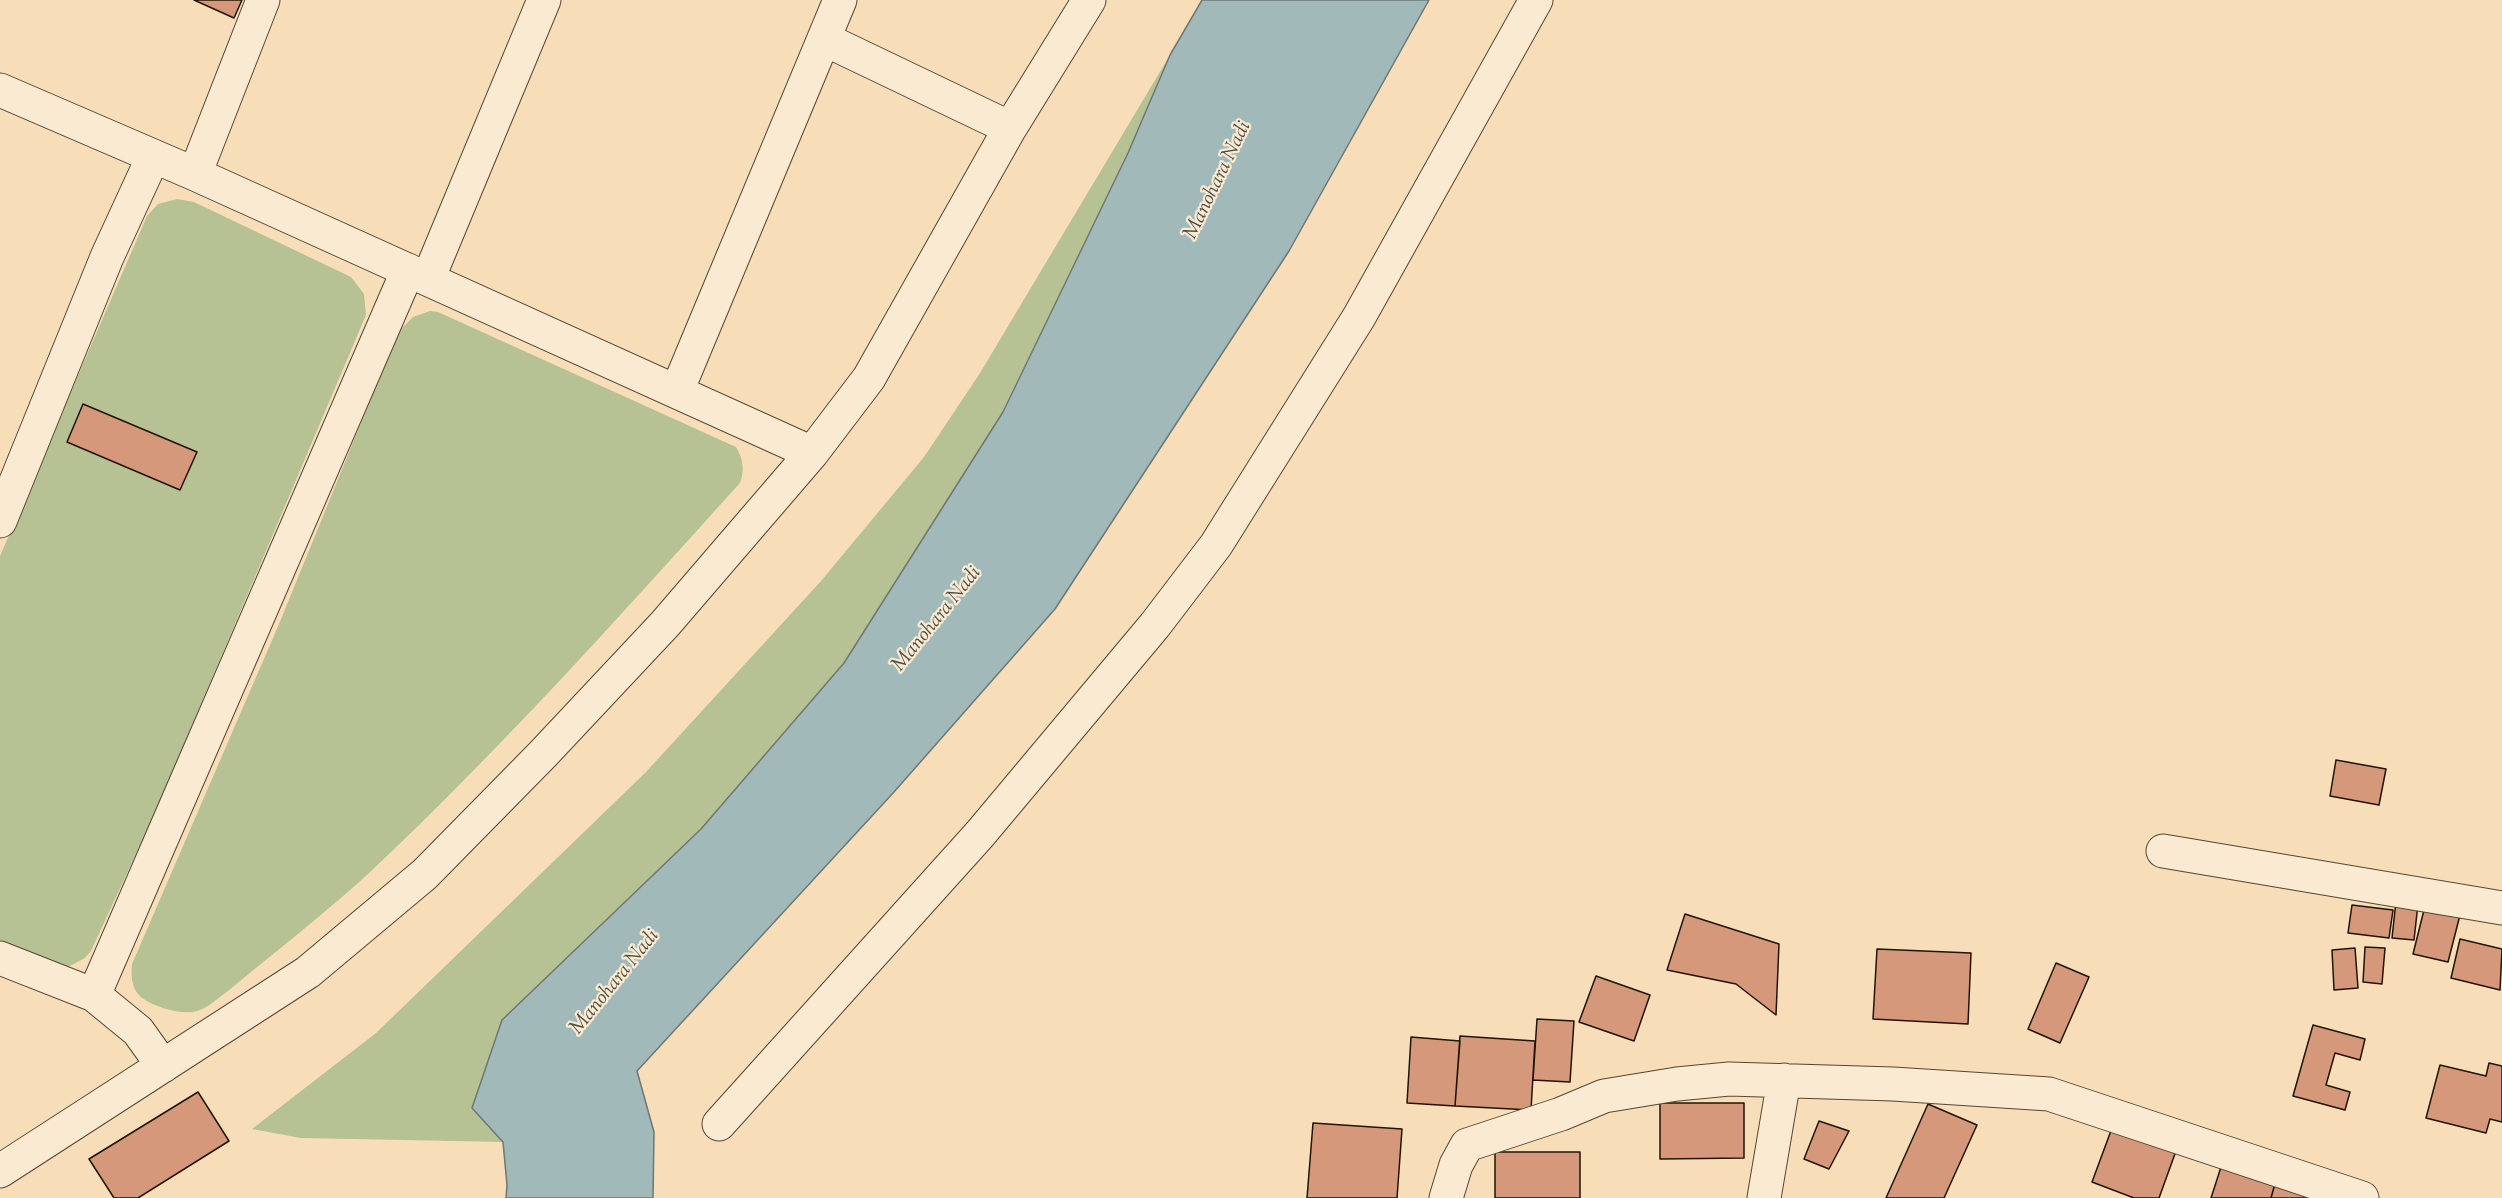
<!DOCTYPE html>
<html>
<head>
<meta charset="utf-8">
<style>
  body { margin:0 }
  canvas { display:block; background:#f7deb9 }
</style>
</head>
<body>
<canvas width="2502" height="1198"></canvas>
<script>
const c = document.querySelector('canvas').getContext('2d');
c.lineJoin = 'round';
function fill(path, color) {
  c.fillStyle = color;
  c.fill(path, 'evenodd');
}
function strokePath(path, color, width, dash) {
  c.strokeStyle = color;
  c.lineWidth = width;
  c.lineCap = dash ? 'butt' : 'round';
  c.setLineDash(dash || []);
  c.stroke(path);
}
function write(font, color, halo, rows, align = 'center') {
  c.font = font + ' "Sorts Mill Goudy",serif';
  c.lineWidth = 4.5;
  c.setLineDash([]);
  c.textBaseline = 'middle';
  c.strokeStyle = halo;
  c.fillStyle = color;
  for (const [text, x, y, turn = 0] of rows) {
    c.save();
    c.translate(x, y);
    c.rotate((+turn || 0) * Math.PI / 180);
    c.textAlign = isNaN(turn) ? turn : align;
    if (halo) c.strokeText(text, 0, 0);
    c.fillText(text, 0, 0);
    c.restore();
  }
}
fill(new Path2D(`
  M 1170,55 L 1128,153 L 1003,412 L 844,663 L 701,829 L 472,1108 L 503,1142 L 301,1138 L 252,1129 L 376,1033 L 646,772 L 821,581 L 924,457 L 980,373 Z
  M 177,199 L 194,202 L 351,277 L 364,294 L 366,315 L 154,815 L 91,951 L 85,958 L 66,968 L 0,947 L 0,556 L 147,216 L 158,204 Z
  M 430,311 L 438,312 L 736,447 C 743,459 745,470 740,483 C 619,617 499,751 368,874 C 323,915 275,952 228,991 C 219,997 208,1008 197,1011 C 183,1016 149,1006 139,995 C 131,987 131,974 132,964 L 279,624 L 398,332 L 413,317 Z`), '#b7c294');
const water = new Path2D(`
  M 1202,0 L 1429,0 L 1289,251 L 1055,609 L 894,792 L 637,1071 L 654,1132 L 653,1198 L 506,1198 L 507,1185 L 503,1142 L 472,1108 L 502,1020 L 701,829 L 844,663 L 1003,412 L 1128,153 L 1170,55 Z`);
fill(water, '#a2b9ba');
strokePath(water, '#6e7772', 1.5);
const building = new Path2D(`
  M 194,0 L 242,0 L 234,18 Z
  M 83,404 L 197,452 L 180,490 L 67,442 Z
  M 2336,760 L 2386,769 L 2379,805 L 2330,796 Z
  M 2396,901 L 2418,904 L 2414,940 L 2392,938 Z
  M 2352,905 L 2393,910 L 2389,938 L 2348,933 Z
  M 2425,906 L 2460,915 L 2448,962 L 2413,954 Z
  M 1685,914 L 1779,944 L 1776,1015 L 1736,984 L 1667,970 Z
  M 2460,939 L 2502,949 L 2500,990 L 2451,978 Z
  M 2365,947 L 2385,948 L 2382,984 L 2363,982 Z
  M 2355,948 L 2358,988 L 2334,990 L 2332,950 Z
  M 1877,949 L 1971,953 L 1968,1024 L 1873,1019 Z
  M 2056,963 L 2089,977 L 2060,1043 L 2028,1029 Z
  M 1596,976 L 1650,995 L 1634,1041 L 1579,1022 Z
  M 1537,1019 L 1574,1021 L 1570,1082 L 1533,1080 Z
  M 2313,1025 L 2365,1039 L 2360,1060 L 2335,1053 L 2326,1085 L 2350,1092 L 2345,1110 L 2293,1096 Z
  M 1460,1036 L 1535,1041 L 1531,1110 L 1455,1106 Z
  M 1411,1037 L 1460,1041 L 1455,1106 L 1407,1103 Z
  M 2489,1063 L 2502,1066 L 2502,1122 L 2490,1119 L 2486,1133 L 2426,1118 L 2440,1065 L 2486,1076 Z
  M 198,1092 L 229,1141 L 138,1198 L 114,1198 L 89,1159 Z
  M 1660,1103 L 1744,1103 L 1744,1158 L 1660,1159 Z
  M 1928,1104 L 1977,1125 L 1944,1198 L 1886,1198 Z
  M 1819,1121 L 1849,1131 L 1829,1169 L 1804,1159 Z
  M 1313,1123 L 1402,1129 L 1397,1198 L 1307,1198 Z
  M 2112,1128 L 2176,1151 L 2159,1198 L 2134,1198 L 2092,1182 Z
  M 1495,1152 L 1580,1152 L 1580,1198 L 1495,1198 Z
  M 2221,1167 L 2275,1184 L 2271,1198 L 2211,1198 Z
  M 2277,1176 L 2341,1198 L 2271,1198 Z`);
fill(building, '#d6987b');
strokePath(building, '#1f1406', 1.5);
const street = new Path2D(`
  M 824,39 L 1010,128
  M 0,90 L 195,174 L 812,453
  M 195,174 L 263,0
  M 428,279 L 544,0
  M 677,391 L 840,0
  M 0,521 L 107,257 L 153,157
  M 2163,851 L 2502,908
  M 0,958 L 94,995 L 138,1031 L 163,1066
  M 94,995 L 408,270
  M 719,1124 L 980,834 L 1155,625 L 1216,545 L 1359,317 L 1536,0
  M 0,1171 L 308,972 L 425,874 L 543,754 L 665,624 L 812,453 L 869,378 L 1010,128 L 1089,0
  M 1446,1198 L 1456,1165 L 1467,1145 L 1561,1114 L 1604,1096 L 1677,1084 L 1729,1079 L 1893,1084 L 2049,1094 L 2362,1198
  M 1764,1198 L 1784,1080`);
strokePath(street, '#554633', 35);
strokePath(street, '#faead2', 33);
write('italic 20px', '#4d4e45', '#faead2', [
  ["Manohara Nadi",1219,181,-64],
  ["Manohara Nadi",938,620,-51],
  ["Manohara Nadi",616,983,-51]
]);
</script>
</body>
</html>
